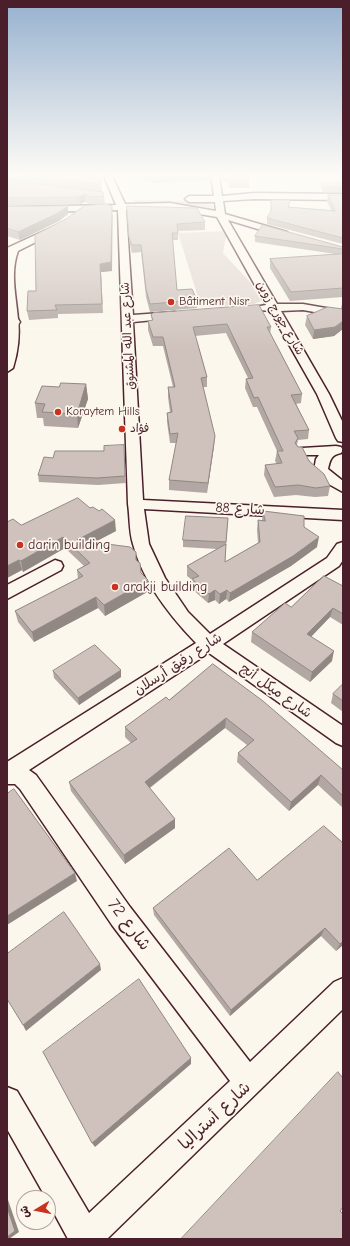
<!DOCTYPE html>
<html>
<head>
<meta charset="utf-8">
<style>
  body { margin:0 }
  #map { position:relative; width:350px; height:1246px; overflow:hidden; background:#fbf7ec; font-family:"Comic Neue","Playpen Sans Arabic",sans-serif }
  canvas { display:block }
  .frame { position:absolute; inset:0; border:8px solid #4a1f2b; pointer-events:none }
  .north { position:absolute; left:16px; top:1190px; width:40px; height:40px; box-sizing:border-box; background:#fbf7ec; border:1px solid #b4a19f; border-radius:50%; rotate:260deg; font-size:11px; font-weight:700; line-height:16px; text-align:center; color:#4a1f2b }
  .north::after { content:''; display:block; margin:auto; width:14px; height:18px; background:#c8321e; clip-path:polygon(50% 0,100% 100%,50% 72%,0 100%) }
</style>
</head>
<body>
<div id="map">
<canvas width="350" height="1246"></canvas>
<div class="frame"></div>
<div class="north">ش</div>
</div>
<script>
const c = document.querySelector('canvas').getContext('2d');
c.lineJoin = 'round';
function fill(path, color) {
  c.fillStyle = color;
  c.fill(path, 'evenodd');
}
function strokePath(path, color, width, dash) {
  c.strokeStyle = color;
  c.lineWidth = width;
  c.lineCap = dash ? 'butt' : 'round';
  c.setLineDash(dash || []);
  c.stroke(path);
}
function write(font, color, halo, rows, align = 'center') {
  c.font = font + ' "Comic Neue","Playpen Sans Arabic",sans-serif';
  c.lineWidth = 3.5;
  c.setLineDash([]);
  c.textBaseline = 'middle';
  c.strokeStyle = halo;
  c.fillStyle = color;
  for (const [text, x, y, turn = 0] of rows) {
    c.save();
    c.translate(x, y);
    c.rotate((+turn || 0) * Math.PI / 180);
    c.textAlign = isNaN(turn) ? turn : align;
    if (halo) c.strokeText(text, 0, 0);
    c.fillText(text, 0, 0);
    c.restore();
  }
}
fill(new Path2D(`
  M 134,200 L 209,201 L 214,208 L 133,204 Z
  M 227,231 L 223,253 L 250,282 L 261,301 L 254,304 L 201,307 L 178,233 Z`), '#e2d7d0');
const street = new Path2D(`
  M 104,176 L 112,176 L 125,204 L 170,203 L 216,211 L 215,202 L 189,202 L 185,199 L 189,196 L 214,196 L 211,176 L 219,176 L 222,196 L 254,193 L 343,194 L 343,200 L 254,199 L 223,201 L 225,214 L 287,232 L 289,234 L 284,237 L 228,220 L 277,304 L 303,304 L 343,311 L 343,317 L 303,310 L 281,311 L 329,394 L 343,423 L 343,442 L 338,441 L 336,438 L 317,394 L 270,311 L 260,310 L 259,308 L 260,306 L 266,305 L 217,217 L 170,209 L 126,210 L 133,315 L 175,312 L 181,315 L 175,318 L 133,322 L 143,500 L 343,510 L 343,520 L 144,509 L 149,544 L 165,578 L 188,612 L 210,634 L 327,558 L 337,544 L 343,542 L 343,560 L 339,566 L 223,644 L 343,726 L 343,746 L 336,743 L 209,653 L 29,770 L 36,775 L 130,907 L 250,1062 L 334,982 L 343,978 L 343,1009 L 107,1239 L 68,1239 L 48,1202 L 48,1198 L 46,1198 L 7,1129 L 7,1087 L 17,1091 L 89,1213 L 230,1081 L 112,925 L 20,789 L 15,784 L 7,784 L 7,762 L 196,643 C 170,616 143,582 133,544 C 129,532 130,517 128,504 L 118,210 L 7,213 L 7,207 L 116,205 Z
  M 57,225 L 60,226 L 60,230 L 18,251 C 10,273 16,295 18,319 C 20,335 18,352 13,368 L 7,372 L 7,248 Z
  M 336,446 L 341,447 L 343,450 L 341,453 C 331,455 330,460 328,469 L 343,481 L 343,492 L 325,482 L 314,470 L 316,459 L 319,455 L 297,455 L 295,452 L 297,449 L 302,448 Z
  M 55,560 L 61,562 L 63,566 L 61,570 L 7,599 L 7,585 Z`);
const secondary = new Path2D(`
  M 13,318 L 18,319 L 20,322 L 18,325 L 7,328 L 7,319 Z`);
strokePath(street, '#4a1f2b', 3);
strokePath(secondary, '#4a1f2b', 3);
fill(street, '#fbf7ec');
fill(secondary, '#fbf7ec');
fill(new Path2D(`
  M 7,176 L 99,176 L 101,184 L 102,191 L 104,196 L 105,204 L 90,204 L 85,202 L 80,204 L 7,206 Z
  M 145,176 L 210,176 L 210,180 L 152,183 L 152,181 L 145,181 Z
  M 220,176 L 249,176 L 249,188 L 229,188 L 228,182 L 223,182 Z
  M 340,176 L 343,176 L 343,183 L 342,181 Z
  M 321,183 L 343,186 L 342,192 L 323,192 L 321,188 Z
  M 328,195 L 343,195 L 343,244 L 267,224 L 267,218 L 271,212 L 271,200 L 289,207 L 331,210 L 327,201 Z
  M 127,206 L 205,222 L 205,230 L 178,231 L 178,240 L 172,240 L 177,290 L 197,300 L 197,308 L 150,312 L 146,297 L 141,252 L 132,253 L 130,245 Z
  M 7,207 L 68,214 L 59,221 L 20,240 L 7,236 Z
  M 113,214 L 112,271 L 101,272 L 103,313 L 58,314 L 58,318 L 29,320 L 27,311 L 36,291 Z
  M 255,236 L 343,247 L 343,297 L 290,301 L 270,268 L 270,259 L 335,254 L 255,242 Z
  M 343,300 L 343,329 L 334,336 L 313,339 L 305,325 L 307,316 L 341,308 Z
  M 151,315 L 271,327 L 270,334 L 302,394 L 301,403 L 296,404 L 309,430 L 308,439 L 298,440 L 297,445 L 330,486 L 328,496 L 315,497 L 296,495 L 274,497 L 264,475 L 265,465 L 277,464 L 275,461 L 277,451 L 257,407 L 253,407 L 245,388 L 246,379 L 248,378 L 226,333 L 195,336 L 207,377 L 207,387 L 203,387 L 214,446 L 207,493 L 169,490 L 169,480 L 177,443 L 170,443 L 167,422 L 167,413 L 170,412 L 168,397 L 168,387 L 173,387 L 163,346 L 153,346 L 148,330 L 148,321 L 152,320 Z
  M 86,384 L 88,399 L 78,428 L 44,426 L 43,418 L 37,418 L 35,403 L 59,387 Z
  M 124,445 L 126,483 L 98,485 L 39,482 L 38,475 L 53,458 L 104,451 Z
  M 263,511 L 304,527 L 317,547 L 291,566 L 229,602 L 226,599 L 219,604 L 215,600 L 208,603 L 192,589 L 192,580 L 187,576 L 187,566 L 217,549 L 183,547 L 183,540 L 228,518 L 225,562 L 258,543 L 257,530 L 258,520 L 262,520 Z
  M 7,522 L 21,525 L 116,531 L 94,542 L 136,560 L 141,573 L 148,580 L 149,591 L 105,616 L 98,608 L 34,642 L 18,622 L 15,611 L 78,579 L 77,570 L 84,566 L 65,548 L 23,572 L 22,570 L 7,578 Z
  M 343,586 L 343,625 L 330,617 L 311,637 L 332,661 L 310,682 L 251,642 L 252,632 L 291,607 Z
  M 213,664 L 343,770 L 343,808 L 318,785 L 289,811 L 237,762 L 238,753 L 247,745 L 225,728 L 150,788 L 175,828 L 125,864 L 71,791 L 69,782 L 131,743 L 125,737 L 125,727 L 169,700 Z
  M 53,671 L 121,677 L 79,705 L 54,678 Z
  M 343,684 L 343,712 L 331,703 L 333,694 Z
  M 343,843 L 343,945 L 336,951 L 321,936 L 230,1016 L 154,915 L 153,908 L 257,880 Z`), '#b2a7a2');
fill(new Path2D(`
  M 85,194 L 85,202 L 80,204 L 79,197 Z
  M 68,206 L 68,214 L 59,221 L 20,240 L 18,232 Z
  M 112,206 L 112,271 L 101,272 L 103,313 L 100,264 Z
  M 343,321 L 343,329 L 334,336 L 313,339 L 314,330 Z
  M 86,384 L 88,399 L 78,428 L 77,414 Z
  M 215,436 L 214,446 L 207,493 L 208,483 Z
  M 115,520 L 116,531 L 78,551 L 77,540 Z
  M 63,537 L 65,548 L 23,572 L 21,561 Z
  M 319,537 L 317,547 L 291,566 L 229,602 L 230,593 Z
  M 19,560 L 22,570 L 7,578 L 7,566 Z
  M 148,580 L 149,591 L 105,616 L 104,605 Z
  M 215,590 L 215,600 L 208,603 L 209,594 Z
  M 227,590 L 226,599 L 219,604 L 220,594 Z
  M 96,597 L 98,608 L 34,642 L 32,632 Z
  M 333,608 L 330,617 L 305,643 L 307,634 Z
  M 334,651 L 332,661 L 310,682 L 312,672 Z
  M 121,670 L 121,677 L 79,705 L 78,698 Z
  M 226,718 L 225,728 L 145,791 L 145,782 Z
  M 321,775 L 318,785 L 289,811 L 291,802 Z
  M 175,819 L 175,828 L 125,864 L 124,855 Z
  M 75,873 L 77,881 L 7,925 L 7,916 Z
  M 325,928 L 321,936 L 230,1016 L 231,1010 Z
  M 343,941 L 343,945 L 336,951 L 340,944 Z
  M 100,964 L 101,970 L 26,1031 L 23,1025 Z
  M 191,1058 L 191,1064 L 95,1147 L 92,1143 Z
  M 7,1197 L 19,1232 L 9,1239 L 7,1239 Z`), '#918884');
const building = new Path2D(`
  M 22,176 L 99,176 L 101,184 Z
  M 229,176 L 249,176 L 249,180 L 229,180 Z
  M 7,180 L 103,192 L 104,196 L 90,197 L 85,194 L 79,197 L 7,198 Z
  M 342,182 L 343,187 L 323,187 L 321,183 Z
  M 328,195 L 343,195 L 343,238 L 267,218 L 271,211 L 271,200 L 290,200 L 288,207 L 335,211 Z
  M 106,204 L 112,206 L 111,262 L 100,264 L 102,304 L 55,305 L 57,310 L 27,311 L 28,291 L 36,291 L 35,235 L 66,219 L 84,206 Z
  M 68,206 L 58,213 L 18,232 L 7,228 L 7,207 Z
  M 127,206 L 197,208 L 205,222 L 177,224 L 178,233 L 172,233 L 177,290 L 192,289 L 197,300 L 150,304 L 146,289 L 141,245 L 132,245 L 129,237 Z
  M 263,225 L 343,247 L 343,249 L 255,236 Z
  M 342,254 L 343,255 L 343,288 L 291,292 L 270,259 Z
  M 259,305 L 271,327 L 267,327 L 302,394 L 291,395 L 309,430 L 294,431 L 298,438 L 295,443 L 298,447 L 302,447 L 309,461 L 324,474 L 330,486 L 316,488 L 298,485 L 275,487 L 265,465 L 282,463 L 277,451 L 283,451 L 258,397 L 254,398 L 246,379 L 253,378 L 227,324 L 193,327 L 207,377 L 201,378 L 215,436 L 208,483 L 169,480 L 178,433 L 170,434 L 167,413 L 172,412 L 168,387 L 175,387 L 163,337 L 153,337 L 148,321 L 153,320 L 151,315 L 153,313 Z
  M 328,307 L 343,309 L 343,321 L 335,327 L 314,330 L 307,316 Z
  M 61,383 L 86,384 L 77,414 L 42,412 L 45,404 L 35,403 L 42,386 L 59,387 Z
  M 124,445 L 125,476 L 97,478 L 38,475 L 44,457 L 53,458 L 55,451 L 104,451 L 104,446 Z
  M 78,498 L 90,508 L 93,507 L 99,511 L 102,509 L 115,520 L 77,540 L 130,547 L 136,552 L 136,560 L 140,563 L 141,573 L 148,580 L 104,605 L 96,597 L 32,632 L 15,611 L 83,576 L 77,570 L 90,563 L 63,537 L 21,561 L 19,560 L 7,566 L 7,522 L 13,519 L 21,525 Z
  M 263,511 L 304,516 L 304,527 L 319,537 L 293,556 L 230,593 L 227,590 L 220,594 L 215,590 L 209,594 L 192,579 L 199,576 L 187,566 L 226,544 L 225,562 L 260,542 L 258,520 L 265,521 Z
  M 186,516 L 228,518 L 226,542 L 183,540 Z
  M 324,576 L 343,586 L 343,614 L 333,608 L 307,634 L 334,651 L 312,672 L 252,632 L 285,603 L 291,607 Z
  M 95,645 L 121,670 L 78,698 L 53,671 Z
  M 213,664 L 263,701 L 343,770 L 343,796 L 321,775 L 291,802 L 238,753 L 254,740 L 226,718 L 145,782 L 175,819 L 124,855 L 69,782 L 137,739 L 125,727 L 166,697 L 169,700 Z
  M 343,684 L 343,701 L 333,694 Z
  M 14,789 L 75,873 L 7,916 L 7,794 Z
  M 324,826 L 343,843 L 343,941 L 340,944 L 325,928 L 231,1010 L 153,908 L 229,848 L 257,880 Z
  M 64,912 L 100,964 L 23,1025 L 7,999 L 7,954 Z
  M 139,979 L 191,1058 L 92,1143 L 43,1052 Z
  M 338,1072 L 342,1077 L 343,1075 L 343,1207 L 340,1211 L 343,1214 L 343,1239 L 181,1239 Z
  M 7,1207 L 15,1231 L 7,1237 Z`);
fill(building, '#cfc2bc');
strokePath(building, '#918884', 1);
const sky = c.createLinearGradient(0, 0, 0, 350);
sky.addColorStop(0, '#97b1cf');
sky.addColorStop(0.5, '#fdfbf6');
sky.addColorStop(1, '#fdfbf600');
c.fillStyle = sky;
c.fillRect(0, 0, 350, 350);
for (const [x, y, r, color] of [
  [171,302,4,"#c8321e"],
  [58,412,4,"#c8321e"],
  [122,429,4,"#c8321e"],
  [20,545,4,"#c8321e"],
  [115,587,4,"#c8321e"]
]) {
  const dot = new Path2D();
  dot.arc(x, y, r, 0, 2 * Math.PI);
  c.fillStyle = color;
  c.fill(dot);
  strokePath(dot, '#fbf7ec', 1.5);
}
write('12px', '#4a1f2b', '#fbf7ec', [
  ["Bâtiment Nisr",179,302],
  ["Koraytem Hills",66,412],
  ["فؤاد",130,429]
], 'left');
write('12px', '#4a1f2b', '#fbf7ec', [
  ["شارع جورج زوين",280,318,60],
  ["شارع عبد الله المشنوق",128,336,-93]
]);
write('14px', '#4a1f2b', '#fbf7ec', [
  ["شارع 88",240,509,3],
  ["شارع رفيق أرسلان",178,664,-33],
  ["شارع ميكل أنج",276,691,35]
]);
write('14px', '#4a1f2b', '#fbf7ec', [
  ["darin building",28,545],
  ["arakji building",123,587]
], 'left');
write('17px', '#4a1f2b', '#fbf7ec', [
  ["شارع 72",129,925,53],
  ["شارع أستراليا",215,1116,-43]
]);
</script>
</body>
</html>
